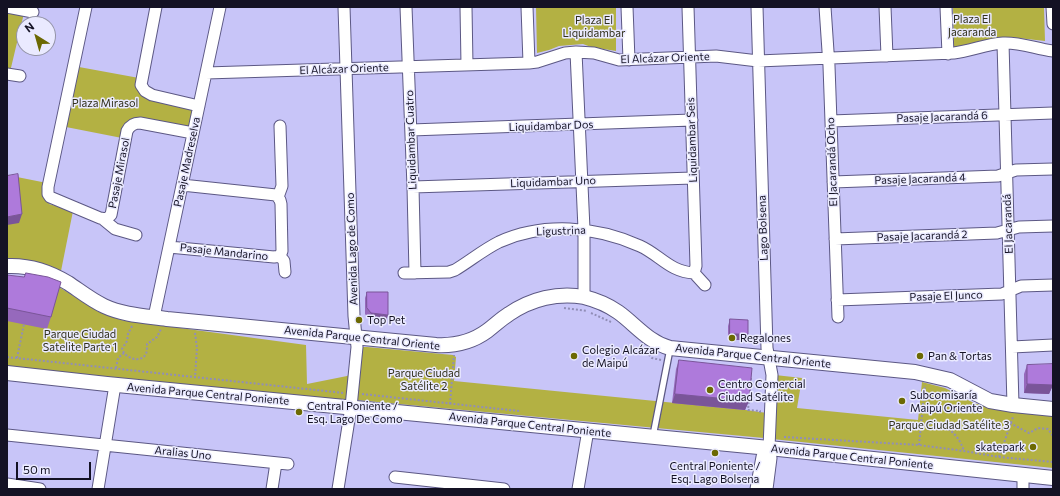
<!DOCTYPE html>
<html>
<head>
<meta charset="utf-8">
<style>
  body { margin:0 }
  #map { position:relative; width:1060px; height:496px; overflow:hidden; background:#c8c5f8; font-family:Commissioner,sans-serif }
  canvas { display:block }
  .frame { position:absolute; inset:0; border:8px solid #141224; pointer-events:none }
  .north { position:absolute; left:16px; top:16px; width:40px; height:40px; box-sizing:border-box; background:#eaeaff; border:1px solid #9494a7; border-radius:50%; rotate:323deg; font-size:11px; font-weight:700; line-height:16px; text-align:center; color:#141224 }
  .north::after { content:''; display:block; margin:auto; width:14px; height:18px; background:#6c6903; clip-path:polygon(50% 0,100% 100%,50% 72%,0 100%) }
  .scale { position:absolute; left:16px; top:462px; width:75px; height:18px; box-sizing:border-box; border:2px solid #141224; border-top:0; padding-left:5px; font-size:12px; line-height:14px; white-space:nowrap; color:#141224; -webkit-text-stroke:3px #eaeaff; paint-order:stroke }
</style>
</head>
<body>
<div id="map">
<canvas width="1060" height="496"></canvas>
<div class="frame"></div>
<div class="north">N</div>
<div class="scale">50 m</div>
</div>
<script>
const c = document.querySelector('canvas').getContext('2d');
c.lineJoin = 'round';
function fill(path, color) {
  c.fillStyle = color;
  c.fill(path, 'evenodd');
}
function strokePath(path, color, width, dash) {
  c.strokeStyle = color;
  c.lineWidth = width;
  c.lineCap = dash ? 'butt' : 'round';
  c.setLineDash(dash || []);
  c.stroke(path);
}
function write(font, color, halo, rows, align = 'center') {
  c.font = font + ' Commissioner,sans-serif';
  c.lineWidth = 3;
  c.setLineDash([]);
  c.textBaseline = 'middle';
  c.strokeStyle = halo;
  c.fillStyle = color;
  for (const [text, x, y, turn = 0] of rows) {
    c.save();
    c.translate(x, y);
    c.rotate((+turn || 0) * Math.PI / 180);
    c.textAlign = isNaN(turn) ? turn : align;
    if (halo) c.strokeText(text, 0, 0);
    c.fillText(text, 0, 0);
    c.restore();
  }
}
fill(new Path2D(`
  M 536,7 L 616,7 L 616,51 L 591,47 L 583,44 L 559,46 L 549,50 L 537,53 Z
  M 953,7 L 1044,7 L 1045,41 L 1009,37 L 954,48 Z
  M 7,9 L 24,13 L 10,72 L 7,72 Z
  M 79,67 L 139,78 L 140,87 L 194,108 L 190,120 L 190,127 L 187,129 L 143,119 L 122,138 L 66,127 Z
  M 7,175 L 42,182 L 47,181 L 49,204 L 73,211 L 61,271 C 43,263 27,260 7,260 Z
  M 59,287 L 99,312 L 121,320 L 306,345 L 307,384 L 347,376 L 350,374 L 348,403 L 111,379 L 7,366 L 7,321 Z
  M 357,347 L 367,347 L 453,355 L 456,357 L 454,381 L 746,410 L 767,413 L 764,438 L 356,400 Z
  M 775,375 L 802,378 L 797,408 L 918,420 L 922,382 L 945,388 L 974,403 L 983,406 L 1025,413 L 1053,414 L 1053,468 L 772,439 Z`), '#b3b143');
const service = new Path2D(`
  M 653,436 L 670,349`);
const minor = new Path2D(`
  M 7,7 L 33,12
  M 86,7 L 48,187 L 48,194 L 50,197 L 100,218 L 106,219 L 111,215 L 127,131 C 130,125 134,123 140,123 L 193,133
  M 156,7 L 141,85 L 145,91 L 152,95 L 199,106
  M 406,7 L 413,187 L 415,273
  M 466,7 L 467,65
  M 527,7 L 529,63
  M 627,7 L 629,60
  M 688,7 L 696,266 L 694,273
  M 757,7 L 767,348 L 772,375 L 769,448 L 771,458 L 767,489
  M 825,7 L 829,66 L 838,317
  M 885,7 L 887,56
  M 946,7 L 948,54
  M 1052,7 L 1053,24
  M 1003,43 L 1013,405
  M 576,52 L 584,229 L 584,297
  M 206,73 L 529,63 L 537,62 L 565,53 L 576,52 L 594,53 L 619,60 L 716,56 L 758,61 L 954,53 C 971,51 986,44 1003,43 C 1020,42 1036,49 1053,51
  M 7,74 L 20,76
  M 831,121 L 1053,113
  M 411,130 L 692,120
  M 833,182 L 998,176 L 1016,170 L 1053,169
  M 413,187 L 693,178
  M 278,197 L 282,186 L 280,126
  M 104,220 L 115,229 L 136,235
  M 835,239 L 997,233 L 1019,227 L 1053,226
  M 169,247 L 274,257 L 280,256 L 282,251 L 281,204 L 280,200 L 276,195 L 182,185
  M 280,256 L 284,261 L 285,272
  M 404,273 L 449,272 L 455,270 C 470,261 483,250 499,242 C 543,222 596,226 640,246 C 660,255 670,272 694,273
  M 694,273 L 705,285
  M 837,300 L 1002,294 L 1021,286 L 1053,285
  M 154,317 L 220,7
  M 1012,347 L 1053,345
  M 7,435 L 288,464
  M 1023,475 L 1023,489
  M 395,477 L 504,489
  M 7,484 L 40,489
  M 98,489 L 115,385
  M 272,489 L 276,463
  M 338,489 L 351,407 L 357,347 L 354,316 L 344,7
  M 578,489 L 588,430
  M 756,489 L 762,457 L 769,448`);
const tertiary = new Path2D(`
  M 7,266 C 28,265 50,272 68,283 C 80,291 91,300 104,306 C 123,315 146,316 167,319 L 436,345 C 454,346 472,342 487,331 C 495,325 501,319 509,314 C 531,299 558,292 584,297 C 596,300 608,305 618,312 C 635,324 648,342 670,348 L 915,372 L 950,380 L 990,401 L 1013,405 L 1053,409
  M 7,373 L 107,384 L 769,448 L 1053,478`);
strokePath(service, '#5c5884', 8);
strokePath(minor, '#5c5884', 13);
strokePath(tertiary, '#5c5884', 16);
strokePath(new Path2D(`
  M 564,308 L 587,311
  M 591,313 L 611,322
  M 132,326 L 128,334 L 127,341 L 122,349 C 125,358 140,364 146,354 C 147,351 147,347 147,344 L 157,337 L 161,329
  M 195,333 L 197,348 L 195,377
  M 643,349 L 652,358 L 661,360
  M 7,357 L 344,393
  M 17,358 L 24,324
  M 116,368 L 118,358 L 124,353
  M 406,371 L 452,373
  M 751,378 L 748,410 L 760,411 L 760,413
  M 362,394 L 519,411
  M 450,404 L 454,355
  M 921,423 C 944,424 956,429 964,451
  M 1010,423 L 1029,433 L 1038,428 L 1048,429 L 1053,436
  M 784,437 L 919,445 L 964,451 L 999,457 L 1053,462
  M 919,445 L 925,385
  M 999,457 L 1013,417`), '#918eb7', 2, [2, 2]);
strokePath(service, '#fff', 5.5);
strokePath(minor, '#fff', 11);
strokePath(tertiary, '#fff', 14);
fill(new Path2D(`
  M 7,275 L 51,317 L 47,329 L 7,321 Z
  M 367,292 L 386,321 L 369,319 L 365,314 L 365,298 Z
  M 730,319 L 748,334 L 746,340 L 728,340 L 728,326 Z
  M 679,360 L 749,401 L 745,410 L 672,403 L 676,369 Z
  M 1027,365 L 1053,385 L 1049,394 L 1024,393 L 1024,374 Z`), '#9669bc');
fill(new Path2D(`
  M 22,214 L 19,223 L 7,225 L 7,217 Z
  M 371,313 L 388,315 L 386,321 L 369,319 Z
  M 730,334 L 748,334 L 746,340 L 728,340 Z
  M 1027,384 L 1053,385 L 1049,394 L 1024,393 Z
  M 675,394 L 749,401 L 745,410 L 672,403 Z`), '#7a5599');
const building = new Path2D(`
  M 18,174 L 22,214 L 7,217 L 7,176 Z
  M 26,273 L 48,277 L 61,282 L 51,317 L 7,308 L 7,275 L 24,277 Z
  M 367,292 L 388,292 L 388,315 L 371,313 L 367,308 Z
  M 730,319 L 748,320 L 748,334 L 730,334 Z
  M 679,360 L 752,368 L 749,401 L 675,394 Z
  M 1053,364 L 1053,385 L 1027,384 L 1027,365 Z`);
fill(building, '#ae7adb');
strokePath(building, '#7a5599', 1);
for (const [x, y, r, color] of [
  [359,320,4,"#6c6903"],
  [732,338,4,"#6c6903"],
  [574,356,4,"#6c6903"],
  [920,356,4,"#6c6903"],
  [710,390,4,"#6c6903"],
  [902,401,4,"#6c6903"],
  [299,412,4,"#6c6903"],
  [1033,447,4,"#6c6903"],
  [715,453,4,"#6c6903"]
]) {
  const dot = new Path2D();
  dot.arc(x, y, r, 0, 2 * Math.PI);
  c.fillStyle = color;
  c.fill(dot);
  strokePath(dot, '#eaeaff', 1.5);
}
write('11px', '#31301b', '#eaeaff', [
  ["Plaza El",972,19],
  ["Jacaranda",972,32],
  ["Plaza El",594,20],
  ["Liquidambar",594,33],
  ["Plaza Mirasol",105,103],
  ["Parque Ciudad",80,334],
  ["Satelite Parte 1",80,347],
  ["Parque Ciudad",424,373],
  ["Satélite 2",424,386],
  ["Parque Ciudad Satélite 3",949,425]
]);
write('11px', '#141224', '#eaeaff', [
  ["El Alcázar Oriente",665,58,-2],
  ["El Alcázar Oriente",344,69,-2],
  ["Pasaje Jacarandá 6",942,117,-2],
  ["Liquidambar Dos",551,126,-2],
  ["Liquidambar Cuatro",411,140,-92],
  ["Liquidambar Seis",692,140,-92],
  ["Pasaje Madreselva",187,162,-78],
  ["El Jacarandá Ocho",832,162,-92],
  ["Pasaje Mirasol",119,173,-79],
  ["Pasaje Jacarandá 4",920,179,-2],
  ["Liquidambar Uno",553,182,-2],
  ["El Jacarandá",1008,224,-92],
  ["Lago Bolsena",763,228,-92],
  ["Ligustrina",561,231,-2],
  ["Pasaje Jacarandá 2",922,236,-2],
  ["Avenida Lago de Como",352,249,-92],
  ["Pasaje Mandarino",224,252,6],
  ["Pasaje El Junco",946,296,-2],
  ["Avenida Parque Central Oriente",362,338,6],
  ["Avenida Parque Central Oriente",753,356,6],
  ["Avenida Parque Central Poniente",208,394,5],
  ["Avenida Parque Central Poniente",530,425,6],
  ["Aralias Uno",183,453,6],
  ["Avenida Parque Central Poniente",852,457,6]
]);
write('11px', '#141224', '#eaeaff', [
  ["Top Pet",367,320],
  ["Regalones",740,338],
  ["Colegio Alcázar",582,350],
  ["de Maipú",582,363],
  ["Pan & Tortas",928,356],
  ["Centro Comercial",718,384],
  ["Ciudad Satélite",718,397],
  ["Subcomisaría",910,395],
  ["Maipú Oriente",910,408],
  ["Central Poniente /",307,406],
  ["Esq. Lago De Como",307,419],
  ["skatepark",1025,447,"right"],
  ["Central Poniente /",715,466,"center"],
  ["Esq. Lago Bolsena",715,479,"center"]
], 'left');
</script>
</body>
</html>
